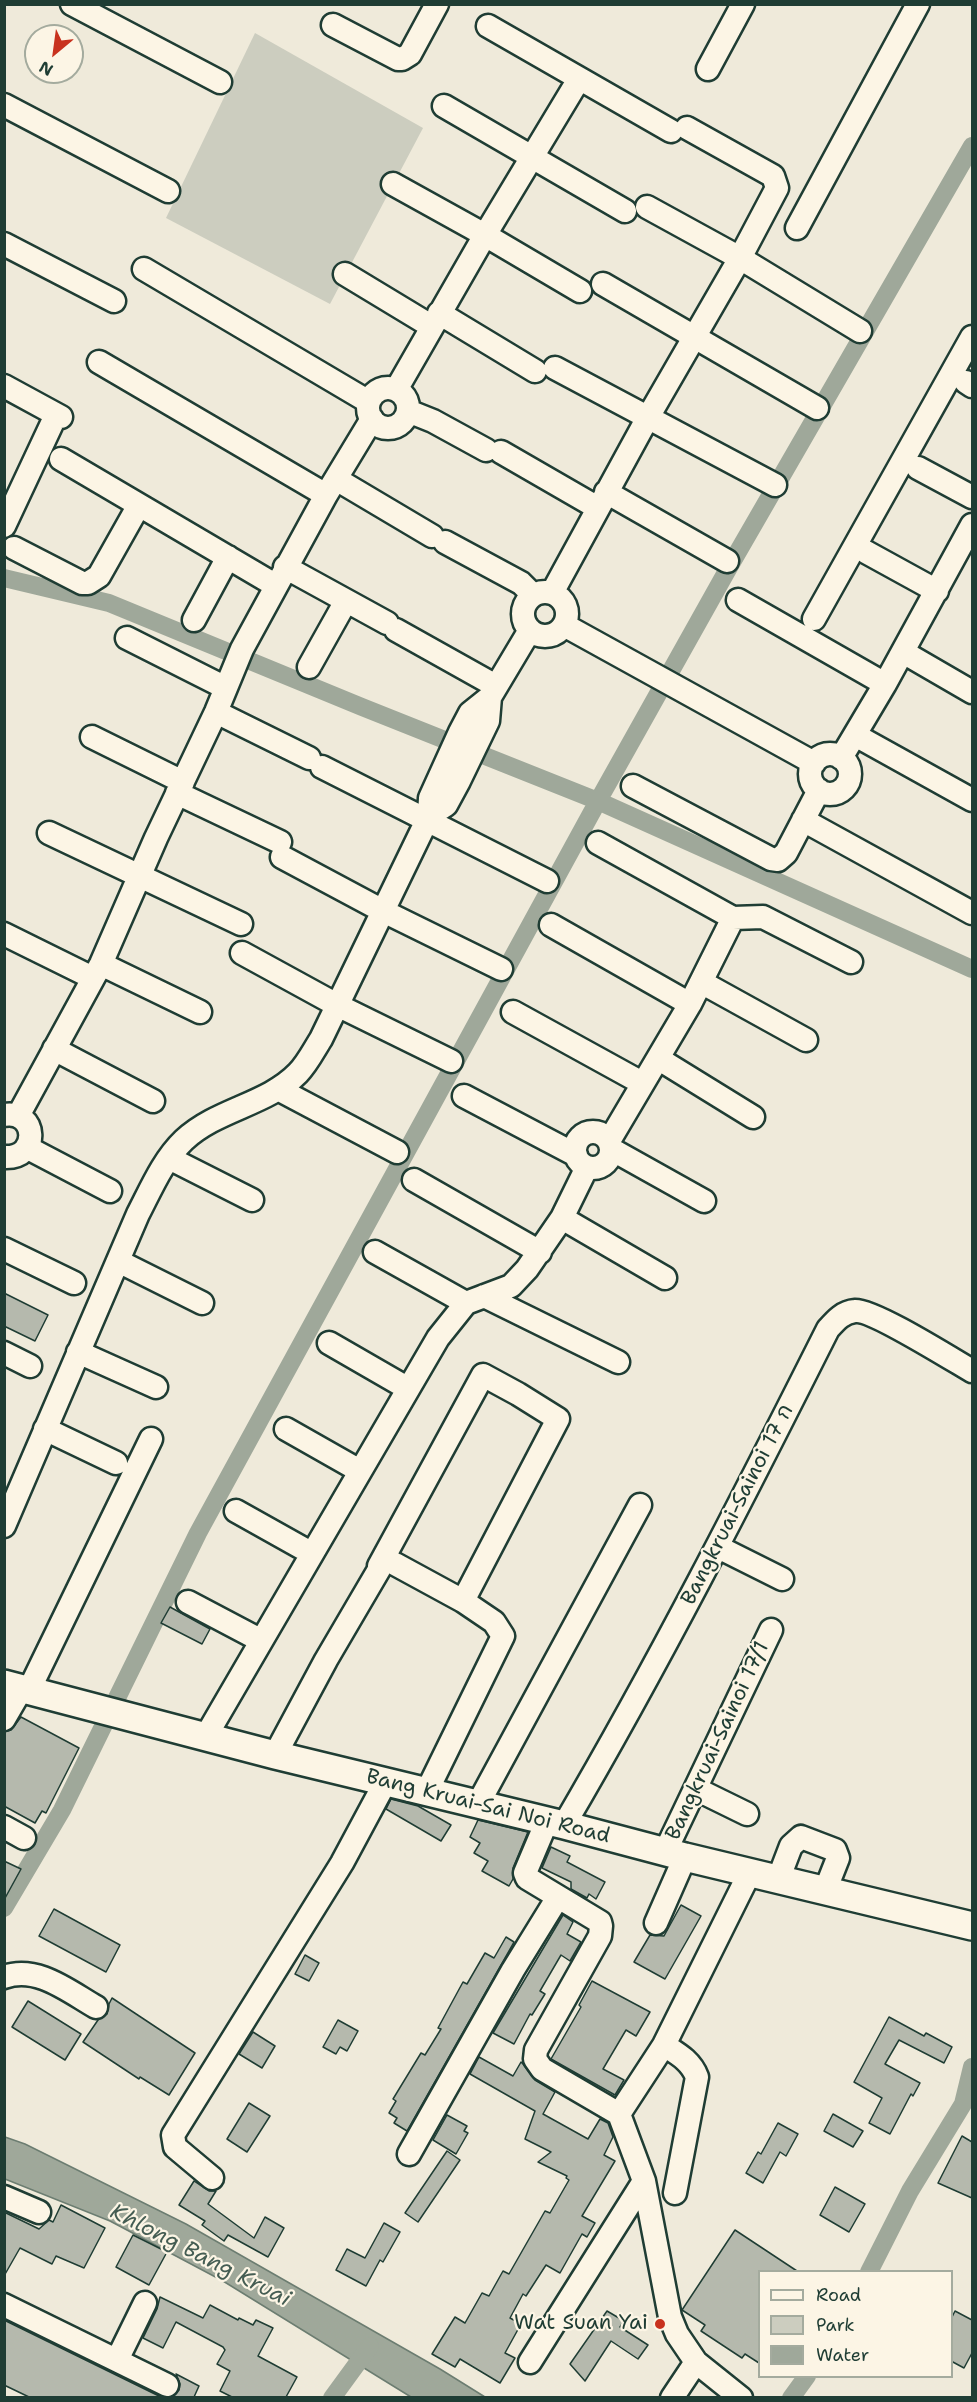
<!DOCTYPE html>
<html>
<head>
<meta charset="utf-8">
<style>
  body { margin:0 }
  #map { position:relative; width:977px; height:2402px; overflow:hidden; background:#efeada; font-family:"Shantell Sans",sans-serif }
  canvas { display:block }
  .frame { position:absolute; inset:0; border:6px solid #1f3d34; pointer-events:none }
  .legend { position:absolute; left:758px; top:2270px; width:195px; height:108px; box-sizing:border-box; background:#fcf5e5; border:2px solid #a4ab9e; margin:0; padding:8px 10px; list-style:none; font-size:18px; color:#1f3d34 }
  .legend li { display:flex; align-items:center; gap:12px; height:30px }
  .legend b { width:30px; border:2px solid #a4ab9e }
  .north { position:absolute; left:24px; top:24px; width:60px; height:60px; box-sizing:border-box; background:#fcf5e5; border:2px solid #a4ab9e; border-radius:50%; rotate:209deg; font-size:16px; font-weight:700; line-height:24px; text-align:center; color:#1f3d34 }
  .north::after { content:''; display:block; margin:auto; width:21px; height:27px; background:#c8321e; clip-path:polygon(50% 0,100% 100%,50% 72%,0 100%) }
</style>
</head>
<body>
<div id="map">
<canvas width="977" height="2402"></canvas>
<div class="frame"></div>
<ul class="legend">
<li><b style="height:8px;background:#fcf5e5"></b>Road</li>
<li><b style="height:16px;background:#cccdbf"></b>Park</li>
<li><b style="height:16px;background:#9fa89a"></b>Water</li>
</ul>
<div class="north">N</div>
</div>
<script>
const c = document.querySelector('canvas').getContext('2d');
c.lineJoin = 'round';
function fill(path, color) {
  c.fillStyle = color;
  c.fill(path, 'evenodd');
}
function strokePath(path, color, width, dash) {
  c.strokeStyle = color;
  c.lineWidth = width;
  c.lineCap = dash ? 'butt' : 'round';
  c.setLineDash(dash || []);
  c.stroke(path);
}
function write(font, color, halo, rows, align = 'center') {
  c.font = font + ' "Shantell Sans","Playpen Sans Thai",sans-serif';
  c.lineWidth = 4.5;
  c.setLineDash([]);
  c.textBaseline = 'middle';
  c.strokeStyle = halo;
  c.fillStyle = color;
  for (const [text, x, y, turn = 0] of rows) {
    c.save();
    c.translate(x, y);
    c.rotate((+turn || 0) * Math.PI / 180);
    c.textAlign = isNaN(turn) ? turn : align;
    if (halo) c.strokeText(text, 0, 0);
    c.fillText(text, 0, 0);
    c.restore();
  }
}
fill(new Path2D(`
  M 255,33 L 423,128 L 330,304 L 166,218 Z`), '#cccdbf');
const water = new Path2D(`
  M 5,2137 L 25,2144 L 186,2224 L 440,2369 L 485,2397 L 411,2397 L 223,2281 L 110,2221 L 5,2179 Z`);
fill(water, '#9fa89a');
strokePath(water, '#6c7d71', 1.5);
strokePath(new Path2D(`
  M 4,578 L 109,603 L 362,707 L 598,801 L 972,969
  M 4,1908 L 62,1810 L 198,1533 L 598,801 L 728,569 L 972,146
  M 869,2272 L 910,2191 L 963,2104 L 972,2067
  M 332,2398 L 370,2346
  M 791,2398 L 807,2376`), '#9fa89a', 18);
const building = new Path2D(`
  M 4,1293 L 48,1315 L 35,1341 L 4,1326 Z
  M 170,1607 L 210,1629 L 202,1644 L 161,1623 Z
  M 21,1717 L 79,1748 L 46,1813 L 42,1811 L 35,1823 L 4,1806 L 4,1732 L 11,1730 Z
  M 391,1799 L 418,1806 L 451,1825 L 441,1841 L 386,1809 Z
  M 478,1820 L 528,1832 L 513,1868 L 513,1879 L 509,1886 L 482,1871 L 488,1861 L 474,1853 L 480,1843 L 470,1837 Z
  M 551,1847 L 570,1856 L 567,1862 L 605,1882 L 596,1899 L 589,1894 L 587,1898 L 571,1889 L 571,1882 L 542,1868 Z
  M 4,1861 L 21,1869 L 4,1900 Z
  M 681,1905 L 701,1916 L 665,1979 L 634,1962 L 650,1935 L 664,1936 Z
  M 54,1909 L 120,1945 L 106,1972 L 39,1936 Z
  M 563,1915 L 573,1922 L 567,1934 L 581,1942 L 570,1961 L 561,1955 L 540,1991 L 545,1994 L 532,2015 L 530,2014 L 514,2044 L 493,2033 Z
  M 506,1937 L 514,1942 L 407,2131 L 394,2123 L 397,2118 L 389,2113 L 396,2101 L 393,2099 L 421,2053 L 425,2055 L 441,2029 L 438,2028 L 463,1982 L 467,1984 L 485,1953 L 494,1958 Z
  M 305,1955 L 319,1963 L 309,1981 L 295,1974 Z
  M 592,1981 L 650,2012 L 636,2036 L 626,2030 L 603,2069 L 624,2080 L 615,2095 L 551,2059 L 581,2007 L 579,2005 Z
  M 112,1998 L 195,2053 L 169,2095 L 140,2077 L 139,2079 L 83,2042 L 98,2020 L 107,2014 L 109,2004 Z
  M 28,2001 L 81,2034 L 65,2060 L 12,2027 Z
  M 889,2017 L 924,2036 L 926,2033 L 952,2047 L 944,2063 L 899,2040 L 885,2064 L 920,2083 L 913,2096 L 911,2094 L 890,2134 L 869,2123 L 882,2098 L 854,2082 Z
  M 338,2020 L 358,2031 L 347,2051 L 340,2047 L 336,2054 L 323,2047 Z
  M 253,2032 L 275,2046 L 262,2068 L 239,2054 Z
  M 479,2057 L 513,2076 L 521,2062 L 523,2064 L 535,2080 L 555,2092 L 543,2114 L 588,2139 L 600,2119 L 608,2123 L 613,2137 L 604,2155 L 615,2161 L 582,2216 L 595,2223 L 587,2237 L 582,2234 L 560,2273 L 546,2265 L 526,2296 L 523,2294 L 510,2318 L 521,2324 L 505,2353 L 515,2358 L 500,2383 L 460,2359 L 455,2367 L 432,2354 L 455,2317 L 465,2323 L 482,2293 L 489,2296 L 503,2271 L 509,2274 L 545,2211 L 550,2213 L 569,2180 L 566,2178 L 567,2176 L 538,2162 L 551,2152 L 525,2139 L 535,2111 L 470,2074 Z
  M 249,2103 L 270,2116 L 247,2152 L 227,2139 Z
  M 833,2114 L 863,2131 L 853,2147 L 824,2131 Z
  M 447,2115 L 467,2126 L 464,2131 L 468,2133 L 456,2154 L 433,2140 Z
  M 778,2123 L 798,2134 L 786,2156 L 780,2152 L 763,2183 L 746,2173 L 758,2152 L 761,2154 Z
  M 962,2136 L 972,2142 L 972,2198 L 938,2183 Z
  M 447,2151 L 460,2160 L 418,2222 L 405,2213 Z
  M 194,2181 L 209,2191 L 216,2191 L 208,2204 L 254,2238 L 265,2217 L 284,2228 L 268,2257 L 228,2235 L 224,2241 L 202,2225 L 205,2221 L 179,2205 Z
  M 835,2187 L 865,2204 L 849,2232 L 820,2215 Z
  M 61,2205 L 105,2228 L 84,2268 L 56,2256 L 52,2264 L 20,2248 L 4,2276 L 4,2212 L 39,2229 L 49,2220 L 53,2222 Z
  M 384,2223 L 400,2232 L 383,2262 L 380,2260 L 366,2286 L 336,2270 L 347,2249 L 365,2258 Z
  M 735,2230 L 797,2271 L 759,2271 L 759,2363 L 745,2354 L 742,2358 L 701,2331 L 705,2325 L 682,2310 Z
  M 133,2235 L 167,2252 L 149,2285 L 116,2267 Z
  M 160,2297 L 203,2318 L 210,2305 L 238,2320 L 239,2318 L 253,2325 L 256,2320 L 273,2328 L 258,2356 L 297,2377 L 286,2397 L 232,2397 L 220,2391 L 230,2371 L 217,2364 L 225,2350 L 223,2347 L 176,2322 L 163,2348 L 143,2338 L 157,2309 Z
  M 607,2311 L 624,2321 L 620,2327 L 648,2345 L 638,2359 L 611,2341 L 585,2381 L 570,2364 Z
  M 955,2311 L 972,2320 L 972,2353 L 964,2368 L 951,2361 L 951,2319 Z
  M 4,2320 L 161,2397 L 163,2397 L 29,2397 L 4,2385 Z
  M 176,2374 L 199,2386 L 194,2397 L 171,2397 L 179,2390 L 180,2384 Z`);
fill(building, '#b5b9ad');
strokePath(building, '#1f3d34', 1.5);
const minor = new Path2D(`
  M 72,4 L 220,82
  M 333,25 L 398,59 L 402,59 L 410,54 L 437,4
  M 488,26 L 671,131
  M 708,69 L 743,4
  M 4,105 L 168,191
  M 444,106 L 625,211
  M 393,184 L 485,235 L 580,291
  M 647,207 L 740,258 L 860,331
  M 797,228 L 918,4
  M 4,244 L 114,301
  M 144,269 L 369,402
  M 345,274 L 431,326
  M 603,284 L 817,408
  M 439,313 L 535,371
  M 99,362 L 326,495
  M 555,368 L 775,485
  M 966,382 L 972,386
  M 4,386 L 61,417
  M368 408a20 20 0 1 1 40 0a20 20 0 1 1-40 0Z
  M 396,390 L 485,235 L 579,79
  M 408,411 L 433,421 L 486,450
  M 501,452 L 598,508
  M 61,459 L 275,585
  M 918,468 L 972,497
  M 336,479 L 432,536
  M 606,492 L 727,561
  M 4,526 L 56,415
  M 445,542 L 521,583 L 533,595
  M 14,548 L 82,583 L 88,583 L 99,576 L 139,505
  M 866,552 L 937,591
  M 285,567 L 387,623
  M523 614a22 22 0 1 1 44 0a22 22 0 1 1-44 0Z
  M 552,593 L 647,419 L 740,258 L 777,188 L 773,176 L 687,128
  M 738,600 L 885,684
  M 814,619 L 972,337
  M 194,620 L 228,557
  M 564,625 L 814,763
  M 396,630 L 496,686
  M 127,638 L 226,688
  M 903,652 L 972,692
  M 309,667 L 346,601
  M 216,712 L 309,758
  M 855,735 L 972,800
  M 92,737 L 183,782
  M810 774a20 20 0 1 1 40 0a20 20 0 1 1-40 0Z
  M 841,758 L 885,684 L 972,525
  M 322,767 L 547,881
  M 633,786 L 771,859 L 778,860 L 786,853 L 819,790
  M 177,793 L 280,842
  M 429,816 L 446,805 L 459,781 L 488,721 L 490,697
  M 803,820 L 972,913
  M 49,833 L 241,924
  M 598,843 L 733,918
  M 282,857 L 383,911 L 501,969
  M 551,925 L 690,1004
  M 4,934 L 93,978
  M 242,953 L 337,1005 L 451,1061
  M 101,964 L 200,1012
  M 701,982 L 806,1040
  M 513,1012 L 642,1083
  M 54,1049 L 153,1101
  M 659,1059 L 753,1117
  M 278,1089 L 397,1152
  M 464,1096 L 576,1155
  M 4,1115 C 37,1109 41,1159 4,1157
  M 18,1116 L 101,964 L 156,838 L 216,712 L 242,649 L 326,495 L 372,419
  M575 1150a18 18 0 1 1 36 0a18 18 0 1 1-36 0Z
  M 609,1141 L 690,1004 L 733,918 L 763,917 L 851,962
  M 28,1148 L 110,1191
  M 611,1149 L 704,1201
  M 169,1158 L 252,1200
  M 414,1180 L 540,1252
  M 562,1218 L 665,1278
  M 4,1249 L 74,1283
  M 375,1252 L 466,1303
  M 118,1261 L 202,1303
  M 484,1296 L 618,1362
  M 329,1343 L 407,1388
  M 78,1352 L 156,1387
  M 4,1353 L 30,1366
  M 45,1429 L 116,1463
  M 286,1429 L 360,1471
  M 236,1511 L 311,1553
  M 4,1526 L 138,1214 C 151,1189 163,1160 184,1140 C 217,1109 267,1105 298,1073 C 307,1064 314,1050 321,1039 L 429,816 L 430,798 L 460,732 L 470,713 L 490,697 L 530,630
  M 718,1547 L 782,1579
  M 379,1566 L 483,1375 L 518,1394 L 558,1419 L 463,1601 L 494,1622 L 503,1636 L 427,1791
  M 188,1602 L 260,1640
  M 29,1690 L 151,1439
  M 4,1719 L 22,1688
  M 206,1736 L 438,1338 L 466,1303 L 511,1286 L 527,1269 L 562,1218 L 587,1167
  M 275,1755 L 326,1660 L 384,1561 L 389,1561 L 395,1564 L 463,1601
  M 696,1789 L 747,1814
  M 478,1804 L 640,1505
  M 547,1821 L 525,1873 L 527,1878 L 600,1922 L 601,1926 L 600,1936 L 536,2050 L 535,2059 L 542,2069 L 619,2114 L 644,2181 L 670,2317 L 677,2334 L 696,2362 L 741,2398
  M 564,1825 C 659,1663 744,1496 828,1329 C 836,1320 843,1312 855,1311 C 872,1309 953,1360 972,1371
  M 4,1827 L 24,1838
  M 665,1852 L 771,1630
  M 778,1880 L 791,1846 L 801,1837 L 835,1850 L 838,1858 L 825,1891
  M 656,1923 L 685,1857
  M 4,1977 C 37,1965 68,1991 96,2007
  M 664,2045 C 678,2054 691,2061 697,2077 L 675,2193
  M 619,2114 L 664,2045 L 750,1872
  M 409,2154 L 513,1970 L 558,1897
  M 212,2178 L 175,2147 L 173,2135 L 342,1863 L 386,1781
  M 4,2197 L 39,2212
  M 4,2305 L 167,2385
  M 117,2360 L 145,2303
  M 530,2362 L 644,2181
  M 672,2398 L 696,2362`);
const major = new Path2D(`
  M 4,1684 L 275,1755 L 564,1825 L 685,1857 L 972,1926`);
strokePath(minor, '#1f3d34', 27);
strokePath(major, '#1f3d34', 32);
strokePath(minor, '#fcf5e5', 22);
strokePath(major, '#fcf5e5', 27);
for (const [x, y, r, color] of [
  [660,2324,6,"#c8321e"]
]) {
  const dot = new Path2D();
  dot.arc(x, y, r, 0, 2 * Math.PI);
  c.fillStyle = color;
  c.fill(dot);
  strokePath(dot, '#fcf5e5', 2);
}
write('21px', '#1f3d34', '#fcf5e5', [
  ["Bangkruai-Sainoi 17 ก",738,1505,-63],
  ["Bangkruai-Sainoi 17/1",718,1741,-65],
  ["Bang Kruai-Sai Noi Road",488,1807,14]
]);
write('21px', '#1f3d34', '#fcf5e5', [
  ["Wat Suan Yai",648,2324]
], 'right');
write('italic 22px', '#455d53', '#fcf5e5', [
  ["Khlong Bang Kruai",200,2256,27]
]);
</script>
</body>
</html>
